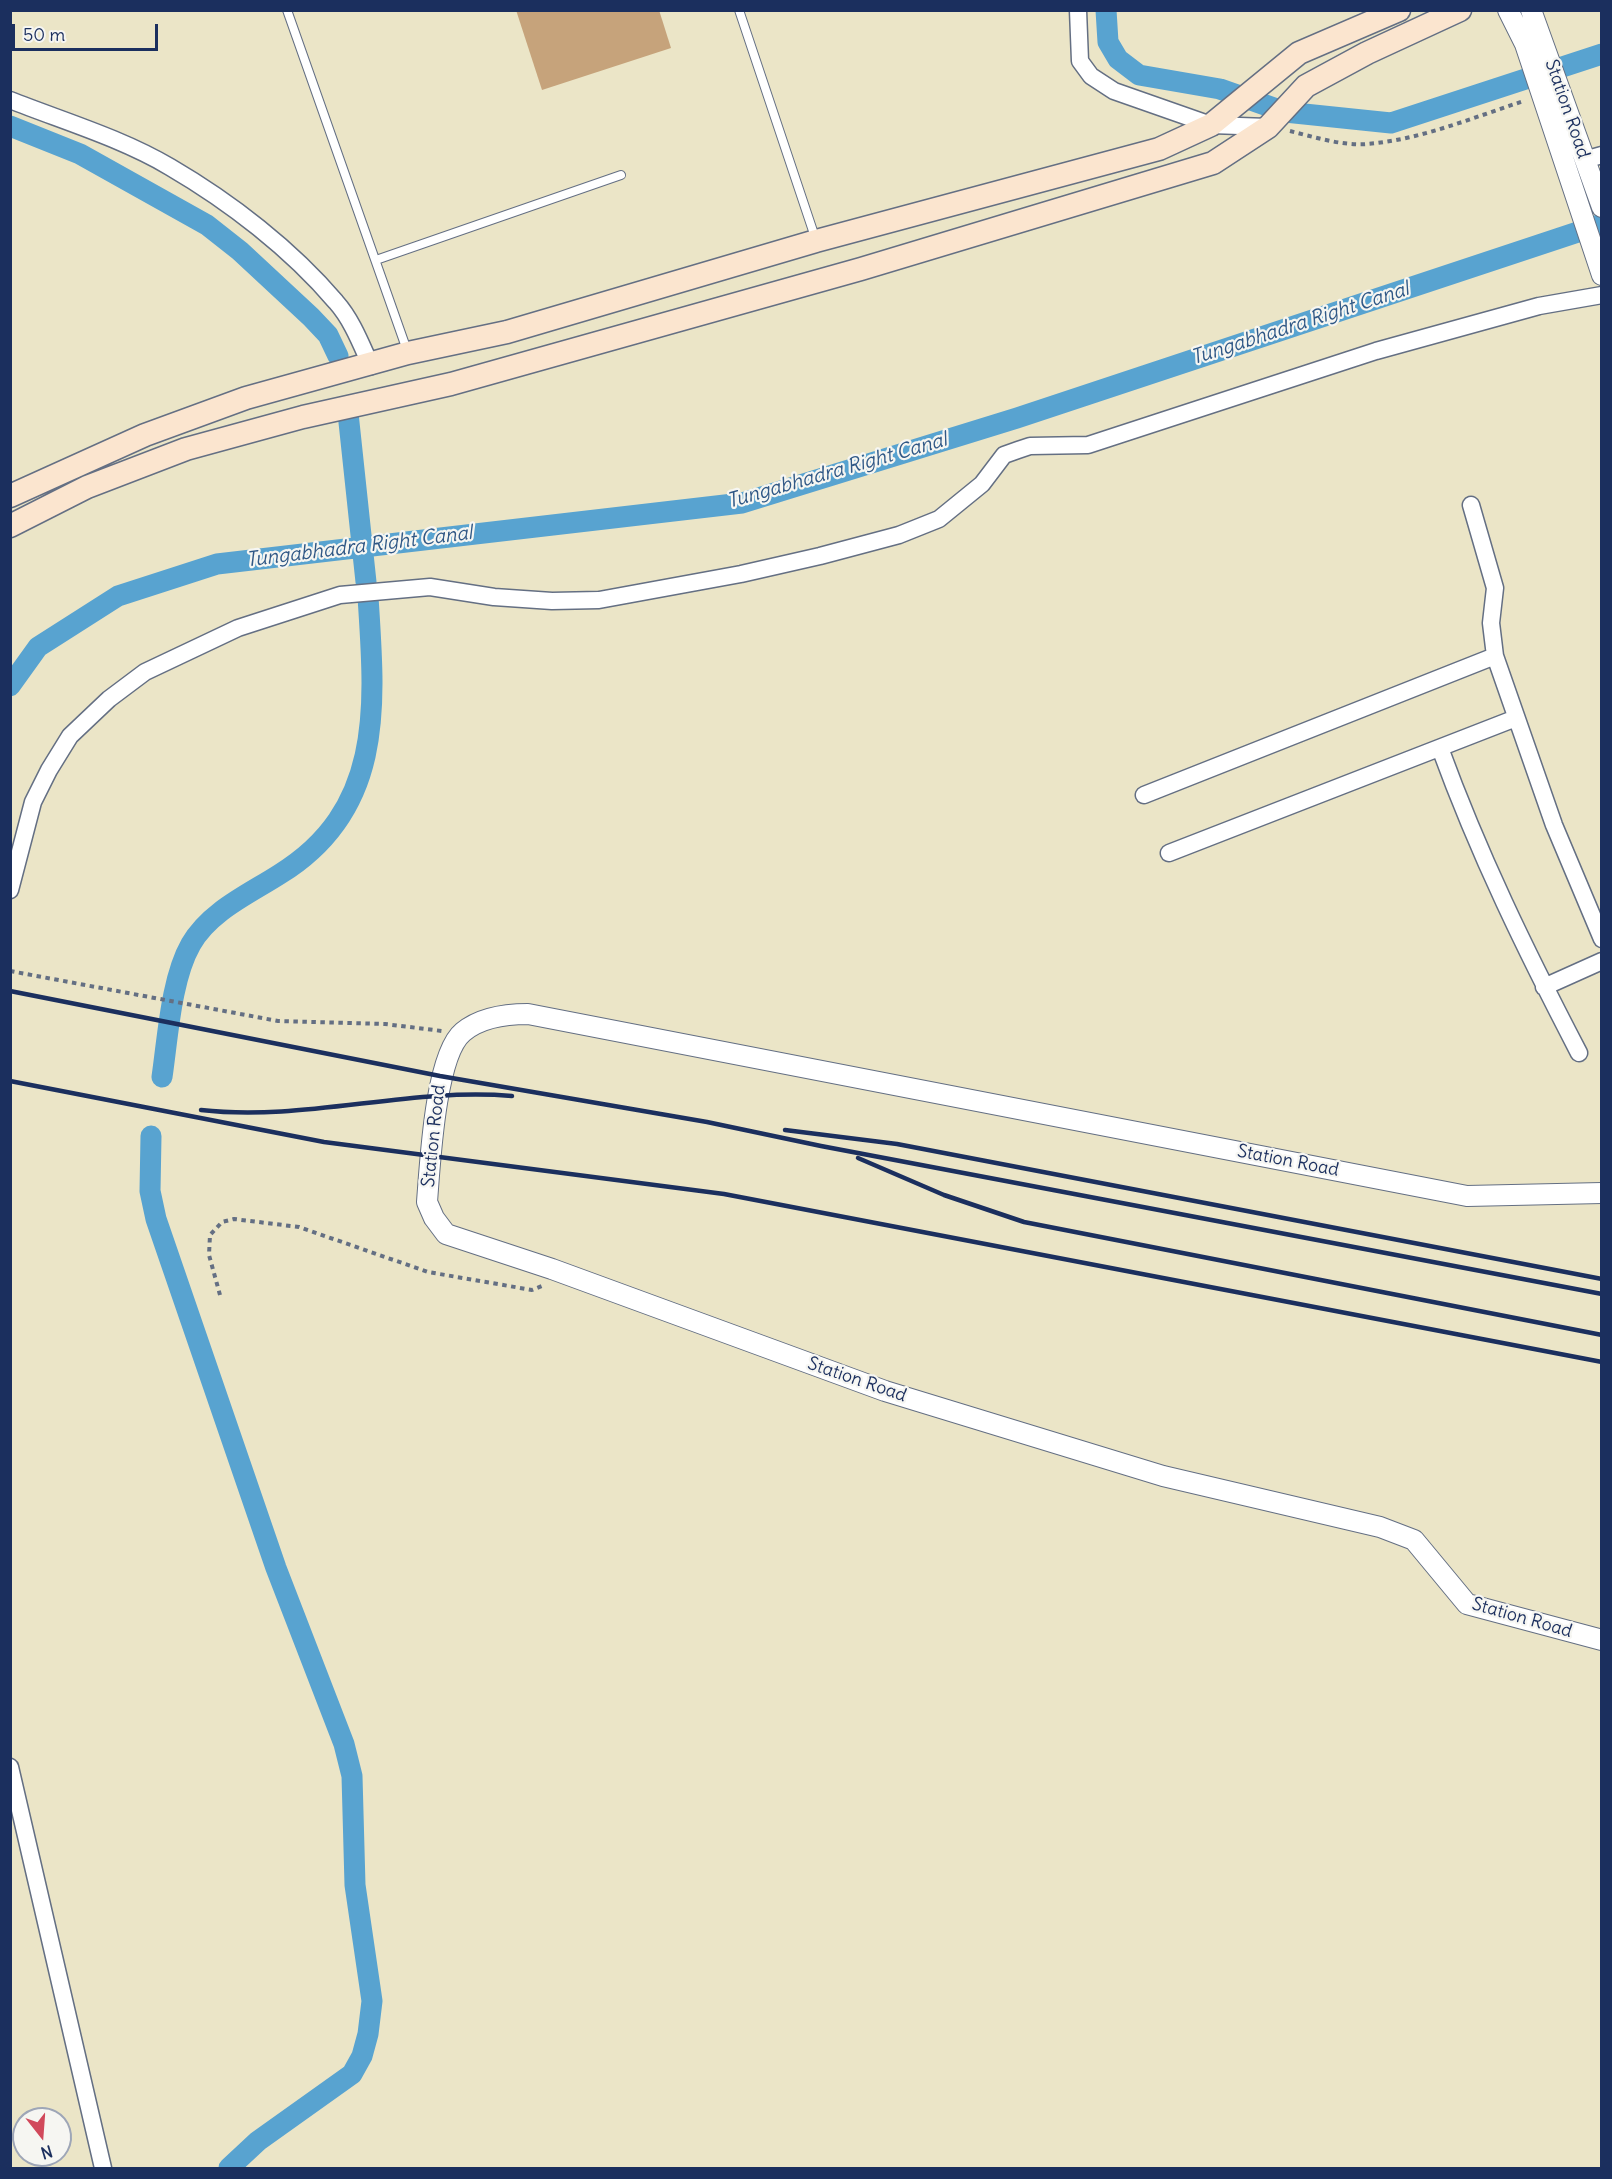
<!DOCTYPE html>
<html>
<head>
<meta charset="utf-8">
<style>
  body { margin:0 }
  #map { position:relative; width:1612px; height:2179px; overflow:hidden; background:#ebe5c7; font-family:Delius,sans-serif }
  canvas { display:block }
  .frame { position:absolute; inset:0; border:12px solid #1b2f5e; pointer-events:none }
  .north { position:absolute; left:12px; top:2107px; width:60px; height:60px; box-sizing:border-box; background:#f6f6f2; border:2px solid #9ea6b7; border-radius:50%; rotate:163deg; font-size:16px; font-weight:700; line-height:24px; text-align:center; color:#1b2f5e }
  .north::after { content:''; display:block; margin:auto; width:21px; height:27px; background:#d1495b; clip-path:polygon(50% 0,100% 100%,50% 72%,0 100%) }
  .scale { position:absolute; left:12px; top:24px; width:146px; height:27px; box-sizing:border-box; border:3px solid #1b2f5e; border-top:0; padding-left:8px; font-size:18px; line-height:21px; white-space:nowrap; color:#1b2f5e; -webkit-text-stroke:4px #f6f6f2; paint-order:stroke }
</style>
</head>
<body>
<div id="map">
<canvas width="1612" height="2179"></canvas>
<div class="frame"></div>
<div class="north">N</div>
<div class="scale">50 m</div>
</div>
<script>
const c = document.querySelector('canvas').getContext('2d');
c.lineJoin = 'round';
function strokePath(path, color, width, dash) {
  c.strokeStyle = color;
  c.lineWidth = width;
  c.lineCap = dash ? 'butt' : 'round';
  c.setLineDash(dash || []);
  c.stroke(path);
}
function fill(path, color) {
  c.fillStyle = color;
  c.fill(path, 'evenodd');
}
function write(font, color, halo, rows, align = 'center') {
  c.font = font + ' Delius,sans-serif';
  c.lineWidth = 4.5;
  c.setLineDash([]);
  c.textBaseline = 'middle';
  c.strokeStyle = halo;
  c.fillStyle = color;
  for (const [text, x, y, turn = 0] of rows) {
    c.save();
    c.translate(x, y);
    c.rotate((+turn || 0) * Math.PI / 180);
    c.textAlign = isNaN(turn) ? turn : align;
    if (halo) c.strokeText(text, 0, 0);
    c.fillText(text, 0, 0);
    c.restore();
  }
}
strokePath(new Path2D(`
  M 1106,10 L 1108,42 L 1118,59 L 1139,75 L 1220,89 L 1285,112 L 1391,123 L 1602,54
  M 10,126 L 80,154 L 207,225 L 240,251 L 311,317 L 328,335 L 338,356
  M 348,413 L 366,582
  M 10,686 L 38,647 L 118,596 L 217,564 L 742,503 L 1017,418 L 1602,224
  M 162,1077 C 168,1036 171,979 191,944 C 210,911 249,894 280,874 C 385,809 375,705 368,597
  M 151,1136 L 150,1191 L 156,1219 L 276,1568 L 344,1744 L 352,1776 L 355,1885 L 372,2001 L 368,2034 L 362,2056 L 352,2074 L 258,2141 L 229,2168`), '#58a3d0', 21);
fill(new Path2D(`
  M 516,10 L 659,10 L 671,48 L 542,90 Z`), '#c6a37b');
const service = new Path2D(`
  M 287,10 L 408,353
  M 739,10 L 816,240
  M 376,260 L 621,175`);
const minor = new Path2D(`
  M 1078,10 L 1080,61 L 1091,76 L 1114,91 L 1211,125 L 1268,127
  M 10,100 C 63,121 121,138 170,167 C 230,202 291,249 336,302 C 352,320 361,344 371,366
  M 1584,160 L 1602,155
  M 1471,505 L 1495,588 L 1491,623 L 1495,656 L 1554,825 L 1602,939
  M 1440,748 C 1479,855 1526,951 1579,1053
  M 1144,795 L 1495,656
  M 1169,853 L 1516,718
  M 10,890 L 33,802 L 49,770 L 70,736 L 109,699 L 145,672 L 238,628 L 340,595 L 430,587 L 494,597 L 552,601 L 599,600 L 741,574 L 820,556 L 899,535 L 939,519 L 982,484 L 1004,455 L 1018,450 L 1030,446 L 1088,445 L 1376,351 L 1539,306 L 1602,295
  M 1544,987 L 1602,961
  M 10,1767 L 103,2168`);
const tertiary = new Path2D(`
  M 1508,10 L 1525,44 L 1602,275
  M 1531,10 L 1602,207
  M 1602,1193 L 1467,1196 L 528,1014 C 505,1014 481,1017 463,1032 C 435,1055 430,1165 427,1202 L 434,1218 L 446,1234 L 552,1269 L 885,1391 L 1163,1476 L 1380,1527 L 1414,1540 L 1467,1604 L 1602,1640`);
const secondary = new Path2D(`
  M 10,496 L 145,435 L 246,398 L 408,353 L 507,332 L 816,241 L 1159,149 L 1211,125 L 1299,53 L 1399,10
  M 10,526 L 87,487 L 186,449 L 303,417 L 451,384 L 861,269 L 1213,163 L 1268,127 L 1306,86 L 1367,53 L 1460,10`);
strokePath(service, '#646f83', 10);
strokePath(minor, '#646f83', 19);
strokePath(tertiary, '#646f83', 22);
strokePath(secondary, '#646f83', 25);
strokePath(new Path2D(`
  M 1290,131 C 1314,137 1342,146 1367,144 C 1420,140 1474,117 1524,101
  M 10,971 L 278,1021 L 385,1024 L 442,1031
  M 220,1295 L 209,1255 L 210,1235 L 222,1222 L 234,1219 L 299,1227 L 428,1272 L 532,1290 L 542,1286`), '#646f83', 4, [4.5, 4.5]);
strokePath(service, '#fff', 8);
strokePath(minor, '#fff', 16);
strokePath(tertiary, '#fff', 20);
strokePath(secondary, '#fbe5cf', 22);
strokePath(new Path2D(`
  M 10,991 L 440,1076 L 707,1122 L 821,1146 L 1602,1294
  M 10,1081 L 324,1142 L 724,1194 L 1602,1362
  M 201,1110 C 305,1122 408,1087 512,1096
  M 785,1130 L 897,1144 L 1602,1279
  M 858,1158 L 944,1195 L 1024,1222 L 1602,1335`), '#1b2f5e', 4.5);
write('18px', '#1b2f5e', '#f6f6f2', [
  ["Station Road",1567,109,71],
  ["Station Road",434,1136,-84],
  ["Station Road",1288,1161,11],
  ["Station Road",857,1380,19],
  ["Station Road",1522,1618,16]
]);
write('italic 20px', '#305886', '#f6f6f2', [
  ["Tungabhadra Right Canal",1300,324,-18],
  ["Tungabhadra Right Canal",837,471,-16],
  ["Tungabhadra Right Canal",359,547,-7]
]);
</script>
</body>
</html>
